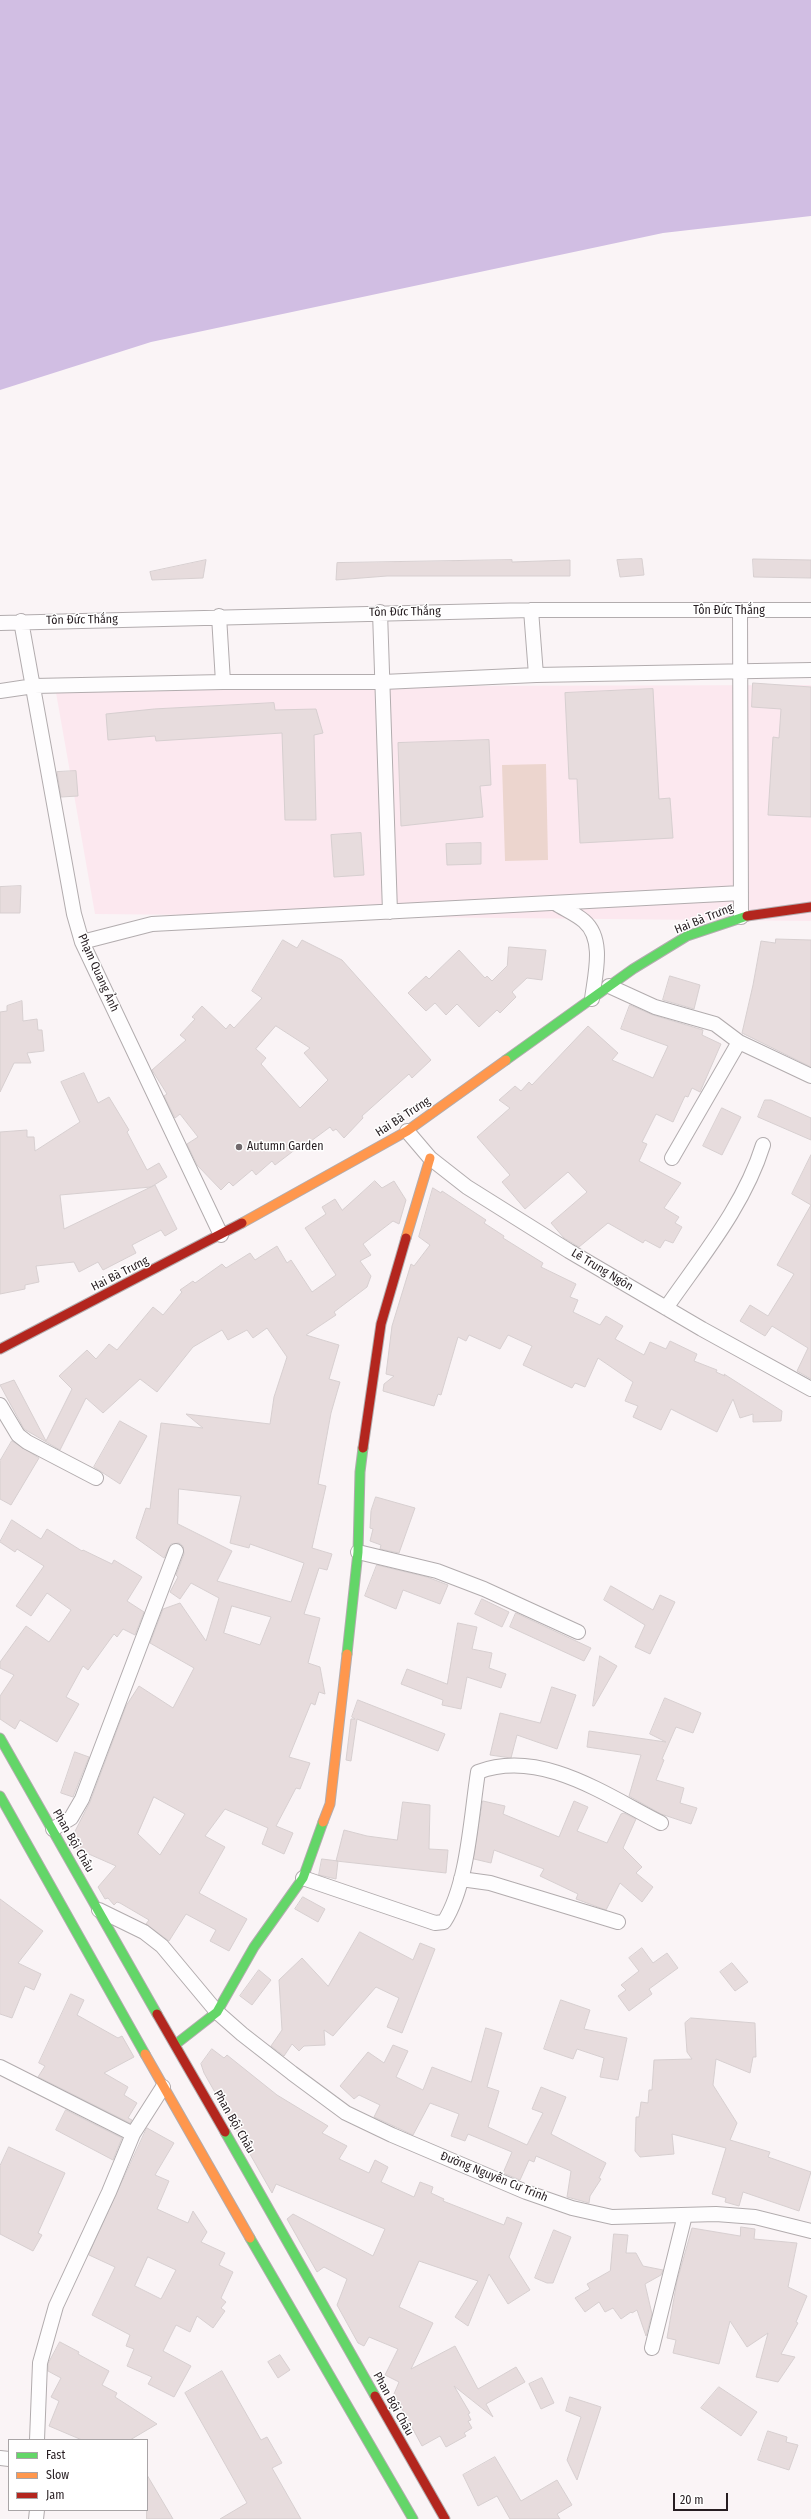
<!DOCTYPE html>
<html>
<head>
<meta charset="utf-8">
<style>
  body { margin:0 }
  #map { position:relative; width:811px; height:2519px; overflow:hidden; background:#faf4f6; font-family:"Fira Sans Condensed",sans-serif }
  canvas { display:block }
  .legend { position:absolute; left:8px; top:2439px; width:140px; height:72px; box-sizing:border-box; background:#fff; border:1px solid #a9a5a7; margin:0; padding:5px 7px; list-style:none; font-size:12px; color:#271e22 }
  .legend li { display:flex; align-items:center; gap:8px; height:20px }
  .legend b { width:20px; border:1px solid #a9a5a7 }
  .scale { position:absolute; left:673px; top:2493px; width:55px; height:18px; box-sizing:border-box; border:2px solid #271e22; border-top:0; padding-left:5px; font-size:12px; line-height:14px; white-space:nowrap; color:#271e22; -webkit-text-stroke:3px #fff; paint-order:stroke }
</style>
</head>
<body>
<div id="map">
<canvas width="811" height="2519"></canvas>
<ul class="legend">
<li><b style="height:5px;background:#63d668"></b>Fast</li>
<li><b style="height:5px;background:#ff974d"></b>Slow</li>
<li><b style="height:5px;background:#b3261e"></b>Jam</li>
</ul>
<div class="scale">20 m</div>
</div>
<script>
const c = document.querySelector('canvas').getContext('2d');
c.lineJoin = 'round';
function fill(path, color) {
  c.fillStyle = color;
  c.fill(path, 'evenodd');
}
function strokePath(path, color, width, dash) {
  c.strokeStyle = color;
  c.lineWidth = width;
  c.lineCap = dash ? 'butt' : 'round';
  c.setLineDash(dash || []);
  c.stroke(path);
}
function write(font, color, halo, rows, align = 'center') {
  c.font = font + ' "Fira Sans Condensed",sans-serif';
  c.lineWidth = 3;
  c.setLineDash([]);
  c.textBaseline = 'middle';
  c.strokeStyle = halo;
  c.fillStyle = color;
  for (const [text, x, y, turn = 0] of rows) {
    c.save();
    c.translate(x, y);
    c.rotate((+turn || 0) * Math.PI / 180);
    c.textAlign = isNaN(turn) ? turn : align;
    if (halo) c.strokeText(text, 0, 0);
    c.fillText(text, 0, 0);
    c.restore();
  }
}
fill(new Path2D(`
  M 811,685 L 811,921 L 95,914 L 55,687 Z`), '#fce8ef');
fill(new Path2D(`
  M 546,764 L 548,860 L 505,861 L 502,765 Z`), '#ecd5ce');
fill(new Path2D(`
  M 0,0 L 811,0 L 811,216 L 663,233 L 151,342 L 0,390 Z`), '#d1bee3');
const building = new Path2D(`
  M 642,559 L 644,575 L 620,577 L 617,560 Z
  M 753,559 L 811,560 L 811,578 L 754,577 Z
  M 206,560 L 203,578 L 152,580 L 150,572 Z
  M 512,560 L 512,562 L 570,560 L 570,576 L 387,576 L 336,580 L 337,563 Z
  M 753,683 L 811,687 L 811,817 L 768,815 L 773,737 L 779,738 L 781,709 L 752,707 Z
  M 653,689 L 659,799 L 670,798 L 673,838 L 580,843 L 577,779 L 569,779 L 565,693 Z
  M 274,703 L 275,710 L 316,709 L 323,733 L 314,735 L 316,820 L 285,820 L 282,733 L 156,741 L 155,736 L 108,740 L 106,714 L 154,709 Z
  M 489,740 L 491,785 L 480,786 L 483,817 L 401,826 L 398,743 Z
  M 76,771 L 78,796 L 61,797 L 57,772 Z
  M 361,833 L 364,875 L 334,877 L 331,835 Z
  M 481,843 L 481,864 L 447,865 L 446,844 Z
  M 21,886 L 20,913 L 0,913 L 0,887 Z
  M 776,939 L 811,940 L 811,1067 L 742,1033 L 753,985 L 761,941 L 775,943 Z
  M 283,940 L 297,948 L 302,940 L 342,960 L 431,1060 L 412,1078 L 409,1074 L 362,1116 L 363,1118 L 344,1138 L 336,1129 L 333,1131 L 330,1127 L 307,1144 L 305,1142 L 275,1165 L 272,1161 L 256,1175 L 252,1170 L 233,1186 L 229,1182 L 221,1190 L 197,1165 L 187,1144 L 198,1137 L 180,1114 L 175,1118 L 164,1096 L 167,1094 L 152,1070 L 186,1040 L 180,1035 L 195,1019 L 192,1017 L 202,1006 L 226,1029 L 230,1024 L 234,1028 L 262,998 L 252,991 ZM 276,1026 L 310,1048 L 304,1053 L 328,1080 L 300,1108 L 261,1064 L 266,1058 L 256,1049 Z
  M 509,947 L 546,950 L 542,980 L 527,978 L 512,992 L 516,997 L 500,1013 L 497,1010 L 479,1027 L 457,1004 L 446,1015 L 435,1003 L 426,1011 L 408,993 L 426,976 L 429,979 L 459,950 L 485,978 L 487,976 L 492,981 L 507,966 Z
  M 670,976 L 700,985 L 694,1009 L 663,1000 Z
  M 22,1001 L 23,1021 L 37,1019 L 38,1030 L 42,1030 L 44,1051 L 27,1053 L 31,1063 L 14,1063 L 0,1092 L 0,1012 L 7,1011 L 7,1006 Z
  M 630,1005 L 653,1015 L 703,1030 L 702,1035 L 721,1044 L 700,1092 L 692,1088 L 688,1097 L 685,1096 L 673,1122 L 656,1114 L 642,1142 L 647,1144 L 639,1161 L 681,1183 L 664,1208 L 679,1217 L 675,1223 L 682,1227 L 673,1243 L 665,1240 L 660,1248 L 645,1240 L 643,1243 L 608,1223 L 579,1247 L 564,1238 L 551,1223 L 587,1192 L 568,1172 L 525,1209 L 502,1182 L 510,1175 L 477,1137 L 510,1108 L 499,1100 L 515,1086 L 521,1091 L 529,1082 L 532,1085 L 588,1026 L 618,1053 L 612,1060 L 653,1078 L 668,1046 L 621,1029 Z
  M 84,1073 L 98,1103 L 109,1097 L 129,1130 L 127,1132 L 147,1170 L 159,1163 L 167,1177 L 151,1187 L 60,1195 L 64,1229 L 155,1185 L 177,1229 L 165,1236 L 161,1230 L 132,1245 L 136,1253 L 103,1270 L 98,1262 L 79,1272 L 74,1262 L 36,1266 L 39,1282 L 25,1285 L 25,1289 L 0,1294 L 0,1132 L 27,1130 L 27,1137 L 34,1137 L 35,1151 L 80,1122 L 61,1082 Z
  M 765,1100 L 771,1100 L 811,1118 L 811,1140 L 758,1117 Z
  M 722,1108 L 741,1117 L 722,1155 L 703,1146 Z
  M 811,1155 L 811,1379 L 797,1371 L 808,1348 L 772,1326 L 765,1336 L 740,1321 L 750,1305 L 768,1316 L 794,1274 L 777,1265 L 811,1205 L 792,1194 Z
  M 375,1181 L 382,1188 L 394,1181 L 406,1200 L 399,1224 L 393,1221 L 363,1244 L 371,1255 L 360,1261 L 371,1276 L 367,1287 L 334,1312 L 336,1315 L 306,1335 L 339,1345 L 329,1379 L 340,1382 L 331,1413 L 318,1484 L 326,1486 L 312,1548 L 332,1554 L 327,1570 L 319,1568 L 304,1614 L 320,1618 L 308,1663 L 320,1667 L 325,1694 L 319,1692 L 315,1705 L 311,1703 L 289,1757 L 310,1763 L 300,1789 L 296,1788 L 276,1826 L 293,1833 L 284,1854 L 262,1844 L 268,1828 L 225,1809 L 205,1836 L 225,1847 L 199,1893 L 247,1919 L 229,1951 L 210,1941 L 216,1930 L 186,1914 L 169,1941 L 146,1924 L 149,1920 L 120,1903 L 117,1902 L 114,1905 L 108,1898 L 105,1899 L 98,1887 L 116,1866 L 82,1851 L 80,1854 L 71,1839 L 90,1802 L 126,1706 L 139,1686 L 173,1708 L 194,1668 L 150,1643 L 163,1609 L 180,1603 L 206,1641 L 219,1598 L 191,1583 L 180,1599 L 170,1592 L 178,1577 L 176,1575 L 184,1554 L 183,1546 L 179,1543 L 171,1544 L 164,1558 L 136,1538 L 146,1508 L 150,1509 L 161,1423 L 203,1428 L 186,1414 L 270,1424 L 274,1397 L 287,1357 L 267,1328 L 253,1338 L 247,1330 L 228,1340 L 222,1330 L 193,1347 L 157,1392 L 140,1379 L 103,1413 L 86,1398 L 60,1450 L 24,1429 L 0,1385 L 14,1380 L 46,1441 L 72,1389 L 59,1376 L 87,1350 L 96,1359 L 109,1344 L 117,1350 L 153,1307 L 163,1315 L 182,1292 L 180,1290 L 193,1281 L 195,1283 L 222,1264 L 226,1268 L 250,1253 L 255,1260 L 277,1246 L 287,1263 L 291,1260 L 312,1292 L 336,1275 L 305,1228 L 326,1214 L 322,1207 L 335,1199 L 342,1210 ZM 179,1489 L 241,1496 L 230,1543 L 249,1548 L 250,1544 L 304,1563 L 291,1602 L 217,1581 L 232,1551 L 178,1524 ZM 232,1606 L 271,1617 L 260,1645 L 224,1633 ZM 154,1797 L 185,1814 L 160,1855 L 138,1834 Z
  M 433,1188 L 441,1193 L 442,1191 L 486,1220 L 484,1223 L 504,1236 L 503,1238 L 543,1263 L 541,1267 L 576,1284 L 570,1297 L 578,1300 L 573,1312 L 600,1325 L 606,1316 L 623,1326 L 615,1339 L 644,1355 L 650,1342 L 666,1349 L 670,1341 L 697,1354 L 694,1361 L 717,1370 L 716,1372 L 725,1376 L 724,1374 L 782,1411 L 781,1421 L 753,1422 L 753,1414 L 740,1418 L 733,1399 L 717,1432 L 671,1409 L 661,1430 L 633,1417 L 638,1406 L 625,1401 L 633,1382 L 598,1358 L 585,1387 L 575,1383 L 572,1388 L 523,1365 L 532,1346 L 508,1335 L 500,1349 L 469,1335 L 466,1341 L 458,1337 L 441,1395 L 438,1394 L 434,1406 L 383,1391 L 384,1384 L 394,1376 L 386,1374 L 392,1326 L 411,1264 L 414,1266 L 430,1245 L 419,1237 Z
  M 120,1421 L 147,1436 L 120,1484 L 94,1467 Z
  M 12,1441 L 39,1458 L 11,1505 L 0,1499 L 0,1461 Z
  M 376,1497 L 415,1508 L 399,1553 L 380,1549 L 381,1545 L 370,1541 L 373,1529 L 370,1528 L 371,1511 Z
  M 12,1520 L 41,1539 L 47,1529 L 82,1551 L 83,1550 L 112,1564 L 114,1560 L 142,1577 L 127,1601 L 144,1612 L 135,1635 L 123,1629 L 117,1637 L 114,1634 L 88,1670 L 83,1666 L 66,1697 L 79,1704 L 57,1742 L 20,1720 L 15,1729 L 0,1719 L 0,1696 L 14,1675 L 0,1668 L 0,1662 L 26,1626 L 49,1642 L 71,1610 L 47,1593 L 31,1616 L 16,1606 L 44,1566 L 17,1549 L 15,1552 L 0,1542 Z
  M 377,1565 L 427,1577 L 448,1585 L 440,1604 L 403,1590 L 396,1609 L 365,1596 Z
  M 611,1586 L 653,1610 L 660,1595 L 675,1602 L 650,1654 L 635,1647 L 645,1625 L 604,1600 Z
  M 482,1599 L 509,1612 L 502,1627 L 475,1614 Z
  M 516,1613 L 591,1648 L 584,1661 L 510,1627 Z
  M 458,1623 L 477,1627 L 472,1649 L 492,1653 L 489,1668 L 506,1674 L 501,1688 L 467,1677 L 461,1709 L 442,1705 L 443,1700 L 401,1684 L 407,1669 L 447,1684 Z
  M 600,1656 L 617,1666 L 594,1706 L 593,1706 Z
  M 552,1687 L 576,1695 L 557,1749 L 517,1735 L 511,1758 L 490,1755 L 500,1713 L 540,1723 Z
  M 665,1698 L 701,1713 L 693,1733 L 676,1727 L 662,1759 L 664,1760 L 656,1780 L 684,1788 L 680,1803 L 697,1808 L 691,1824 L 661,1814 L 629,1796 L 641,1755 L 587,1747 L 589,1731 L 666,1742 L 650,1734 Z
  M 358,1700 L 445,1734 L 438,1751 L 357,1719 L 351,1761 L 346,1760 L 351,1719 L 355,1719 L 352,1717 Z
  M 75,1752 L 89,1757 L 73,1797 L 61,1793 Z
  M 483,1801 L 505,1806 L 503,1814 L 559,1837 L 574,1801 L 588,1807 L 577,1831 L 607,1843 L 621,1814 L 624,1813 L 636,1819 L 623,1848 L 642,1867 L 636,1873 L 653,1887 L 642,1902 L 620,1883 L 606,1910 L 576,1899 L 578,1894 L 540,1876 L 544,1869 L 494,1850 L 491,1863 L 474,1859 Z
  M 403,1802 L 430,1805 L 429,1849 L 448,1850 L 446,1873 L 336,1861 L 344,1830 L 367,1836 L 397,1840 Z
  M 322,1859 L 338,1861 L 336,1879 L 319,1875 Z
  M 303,1897 L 325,1909 L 318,1922 L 295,1909 Z
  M 0,1899 L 43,1931 L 18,1963 L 41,1974 L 34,1990 L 25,1986 L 12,2018 L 0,2014 Z
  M 360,1932 L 413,1960 L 420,1943 L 435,1949 L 402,2033 L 387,2027 L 399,1998 L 376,1987 L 333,2036 L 324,2030 L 325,2045 L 304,2046 L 299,2051 L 292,2044 L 284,2056 L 271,2046 L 282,2030 L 279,1980 L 302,1958 L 328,1986 Z
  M 642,1948 L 653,1963 L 667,1953 L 678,1968 L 649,1989 L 652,1994 L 629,2011 L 618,1996 L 626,1990 L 621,1985 L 639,1971 L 629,1958 Z
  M 732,1963 L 748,1982 L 735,1991 L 720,1972 Z
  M 259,1970 L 271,1980 L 252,2005 L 240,1996 Z
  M 71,1994 L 84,2000 L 77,2015 L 118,2038 L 122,2036 L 134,2057 L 104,2073 L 128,2087 L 124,2095 L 137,2103 L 128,2118 L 132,2120 L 130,2123 L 38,2077 L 45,2066 L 39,2063 Z
  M 561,2000 L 590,2010 L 584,2029 L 627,2038 L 618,2080 L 600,2077 L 604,2058 L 577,2049 L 573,2059 L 544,2049 Z
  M 691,2018 L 755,2023 L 756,2057 L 753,2057 L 750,2073 L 716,2059 L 713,2085 L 737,2123 L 730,2140 L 770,2152 L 768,2157 L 811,2172 L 799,2211 L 743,2192 L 739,2206 L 725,2202 L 726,2198 L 712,2194 L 726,2148 L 672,2134 L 674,2154 L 640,2157 L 635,2151 L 636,2117 L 639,2117 L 641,2102 L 648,2103 L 649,2090 L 652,2090 L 654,2060 L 692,2059 L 687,2052 L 685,2023 Z
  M 486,2028 L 502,2033 L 487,2087 L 499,2091 L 488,2127 L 527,2145 L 543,2113 L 532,2109 L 541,2087 L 566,2097 L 551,2134 L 606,2163 L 599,2178 L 601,2179 L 590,2196 L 589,2203 L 567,2197 L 571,2171 L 536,2156 L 534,2162 L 529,2160 L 520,2180 L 503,2173 L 512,2152 L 468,2134 L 465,2141 L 451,2136 L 459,2114 L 430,2103 L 413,2135 L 374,2117 L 380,2105 L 359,2095 L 354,2099 L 340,2086 L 368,2052 L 384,2063 L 393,2045 L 408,2051 L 396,2077 L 423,2090 L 432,2067 L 471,2082 Z
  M 212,2049 L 224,2058 L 227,2055 L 277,2095 L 328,2126 L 322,2133 L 347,2146 L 339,2159 L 369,2173 L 375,2160 L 388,2167 L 381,2182 L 414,2197 L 420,2182 L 433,2187 L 431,2193 L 444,2199 L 443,2201 L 504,2225 L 507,2217 L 522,2223 L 509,2257 L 530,2290 L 508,2304 L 489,2274 L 468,2326 L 455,2317 L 478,2281 L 419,2261 L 399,2307 L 433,2323 L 411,2369 L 455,2346 L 478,2389 L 516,2367 L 525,2382 L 486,2404 L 493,2417 L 454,2386 L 470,2413 L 468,2414 L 471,2420 L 468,2421 L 472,2428 L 464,2433 L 466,2436 L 446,2447 L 440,2436 L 422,2446 L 394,2394 L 399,2382 L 385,2375 L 398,2349 L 369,2337 L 364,2346 L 358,2343 L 337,2305 L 347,2279 L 324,2267 L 317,2272 L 287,2219 L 293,2214 L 373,2256 L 385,2229 L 276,2184 L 272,2193 L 204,2073 L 201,2064 Z
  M 66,2110 L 122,2138 L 113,2160 L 56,2130 Z
  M 147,2128 L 174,2143 L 155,2175 L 169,2181 L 157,2209 L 188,2223 L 193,2211 L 207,2232 L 201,2242 L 225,2253 L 219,2265 L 233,2272 L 221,2298 L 226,2302 L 221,2308 L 225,2311 L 213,2328 L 197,2316 L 190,2332 L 176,2325 L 163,2351 L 191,2366 L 174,2397 L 148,2384 L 152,2377 L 127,2366 L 134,2349 L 126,2346 L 130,2335 L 92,2315 L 115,2267 L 89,2255 ZM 148,2257 L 176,2270 L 161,2299 L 135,2286 Z
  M 9,2147 L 65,2173 L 38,2233 L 42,2235 L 33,2251 L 0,2234 L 0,2166 Z
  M 741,2227 L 755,2229 L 754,2239 L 797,2243 L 788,2287 L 807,2296 L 796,2322 L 798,2323 L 781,2354 L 795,2357 L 778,2382 L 756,2377 L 768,2333 L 747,2347 L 730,2321 L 719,2364 L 673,2353 L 676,2340 L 667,2338 L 677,2281 L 692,2228 L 740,2236 Z
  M 554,2230 L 571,2237 L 553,2283 L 547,2283 L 535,2278 Z
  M 614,2234 L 628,2235 L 626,2253 L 636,2253 L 643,2266 L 663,2270 L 661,2275 L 645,2284 L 652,2314 L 646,2336 L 637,2310 L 632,2313 L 631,2312 L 621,2319 L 613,2308 L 605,2312 L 599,2302 L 585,2312 L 575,2298 L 590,2289 L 587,2284 L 610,2271 Z
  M 60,2342 L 79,2352 L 78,2354 L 109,2371 L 102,2385 L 117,2393 L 115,2397 L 157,2424 L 130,2440 L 82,2440 L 49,2426 L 59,2401 L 51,2397 L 61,2378 L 48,2371 L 48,2364 Z
  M 280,2355 L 290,2370 L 278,2378 L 268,2362 Z
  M 222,2371 L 261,2440 L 267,2437 L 282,2463 L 272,2468 L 301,2519 L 220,2519 L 247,2503 L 185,2393 Z
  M 542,2378 L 554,2403 L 541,2409 L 529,2384 Z
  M 719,2387 L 757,2412 L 741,2436 L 701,2408 Z
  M 570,2397 L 601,2407 L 577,2480 L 567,2460 L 581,2417 L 566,2411 Z
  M 768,2431 L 787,2437 L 786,2442 L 798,2445 L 789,2470 L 758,2460 Z
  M 495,2457 L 521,2501 L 557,2480 L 572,2505 L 557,2514 L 560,2519 L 510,2519 L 497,2496 L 478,2506 L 463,2475 Z
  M 147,2475 L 173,2519 L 147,2519 Z`);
fill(building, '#e7dcdd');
strokePath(building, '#d7cfd0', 1);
const street = new Path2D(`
  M 531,610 L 536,675
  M 740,611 L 741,917
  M 380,612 L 390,912
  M 219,616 L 223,682
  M 21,621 L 74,914 L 82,942 L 221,1235
  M 0,623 L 531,610 L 811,610
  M 0,691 L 34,686 L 223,682 L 383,682 L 536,675 L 811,670
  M 555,903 C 564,909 576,914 584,921 C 605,939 595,975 592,999
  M 82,942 L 152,924 L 741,893
  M 609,986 L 655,1007 L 715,1024 L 739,1042 L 811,1076
  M 407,1131 L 430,1158 L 467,1187 L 569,1251 L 702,1329 L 811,1389
  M 672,1158 L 739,1042
  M 666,1308 C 702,1256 744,1206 763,1145
  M 0,1405 L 18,1435 L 27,1442 L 96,1478
  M 358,1552 L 437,1571 L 484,1589 L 578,1632
  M 53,1829 L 71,1818 L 82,1799 L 176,1551
  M 303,1878 L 435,1923 L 444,1922 C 468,1885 471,1816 478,1772 C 541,1748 607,1796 661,1823
  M 461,1879 L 490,1883 L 618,1922
  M 99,1910 L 144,1932 L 162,1946 L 217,2012 L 242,2034 L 292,2073 L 346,2113 L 392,2135 L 526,2192 L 572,2208 L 612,2217 L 716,2214 L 755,2217 L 811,2231
  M 0,2067 L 133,2134
  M 652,2348 L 685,2215
  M 37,2440 L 40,2363 L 56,2306 L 109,2192 L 133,2134 L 163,2087
  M 0,2458 L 9,2459
  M 36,2519 L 37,2510`);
const fast = new Path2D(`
  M 506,1060 L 633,969 L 687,936 L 747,916
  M 347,1654 L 358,1552 L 360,1472 L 363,1448
  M 0,1738 L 157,2014
  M 0,1796 L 145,2054
  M 176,2044 L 217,2012 L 254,1947 L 303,1878 L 323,1822
  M 225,2132 L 375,2396
  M 250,2238 L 413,2519`);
const slow = new Path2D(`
  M 242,1223 L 407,1131 L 506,1060
  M 406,1238 L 430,1158
  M 323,1822 L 330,1804 L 347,1654
  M 145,2054 L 250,2238`);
const jam = new Path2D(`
  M 747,916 L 811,907
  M 0,1349 L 242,1223
  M 363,1448 L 381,1324 L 406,1238
  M 157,2014 L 225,2132
  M 375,2396 L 445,2519`);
strokePath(street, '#b2acae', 16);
strokePath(fast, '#b2acae', 11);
strokePath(slow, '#b2acae', 11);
strokePath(jam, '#b2acae', 11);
strokePath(street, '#fefdfe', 14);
strokePath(fast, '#63d668', 9);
strokePath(slow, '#ff974d', 9);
strokePath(jam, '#b3261e', 9);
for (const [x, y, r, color] of [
  [239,1147,4,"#71696c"]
]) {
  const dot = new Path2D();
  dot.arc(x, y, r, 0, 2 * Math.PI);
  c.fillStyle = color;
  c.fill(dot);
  strokePath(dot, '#fff', 1.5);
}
write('12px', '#271e22', '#fff', [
  ["Tôn Đức Thắng",729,611],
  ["Tôn Đức Thắng",405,612,-1],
  ["Tôn Đức Thắng",82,620,-1],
  ["Hai Bà Trưng",704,919,-22],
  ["Phạm Quang Ảnh",98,973,66],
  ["Hai Bà Trưng",403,1117,-33],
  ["Lê Trung Ngôn",602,1270,31],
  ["Hai Bà Trưng",120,1274,-27],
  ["Phan Bội Châu",73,1841,60],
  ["Phan Bội Châu",234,2122,60],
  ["Đường Nguyễn Cư Trinh",494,2177,22],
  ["Phan Bội Châu",393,2404,61]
]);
write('12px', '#271e22', '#fff', [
  ["Autumn Garden",247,1147]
], 'left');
</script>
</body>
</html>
